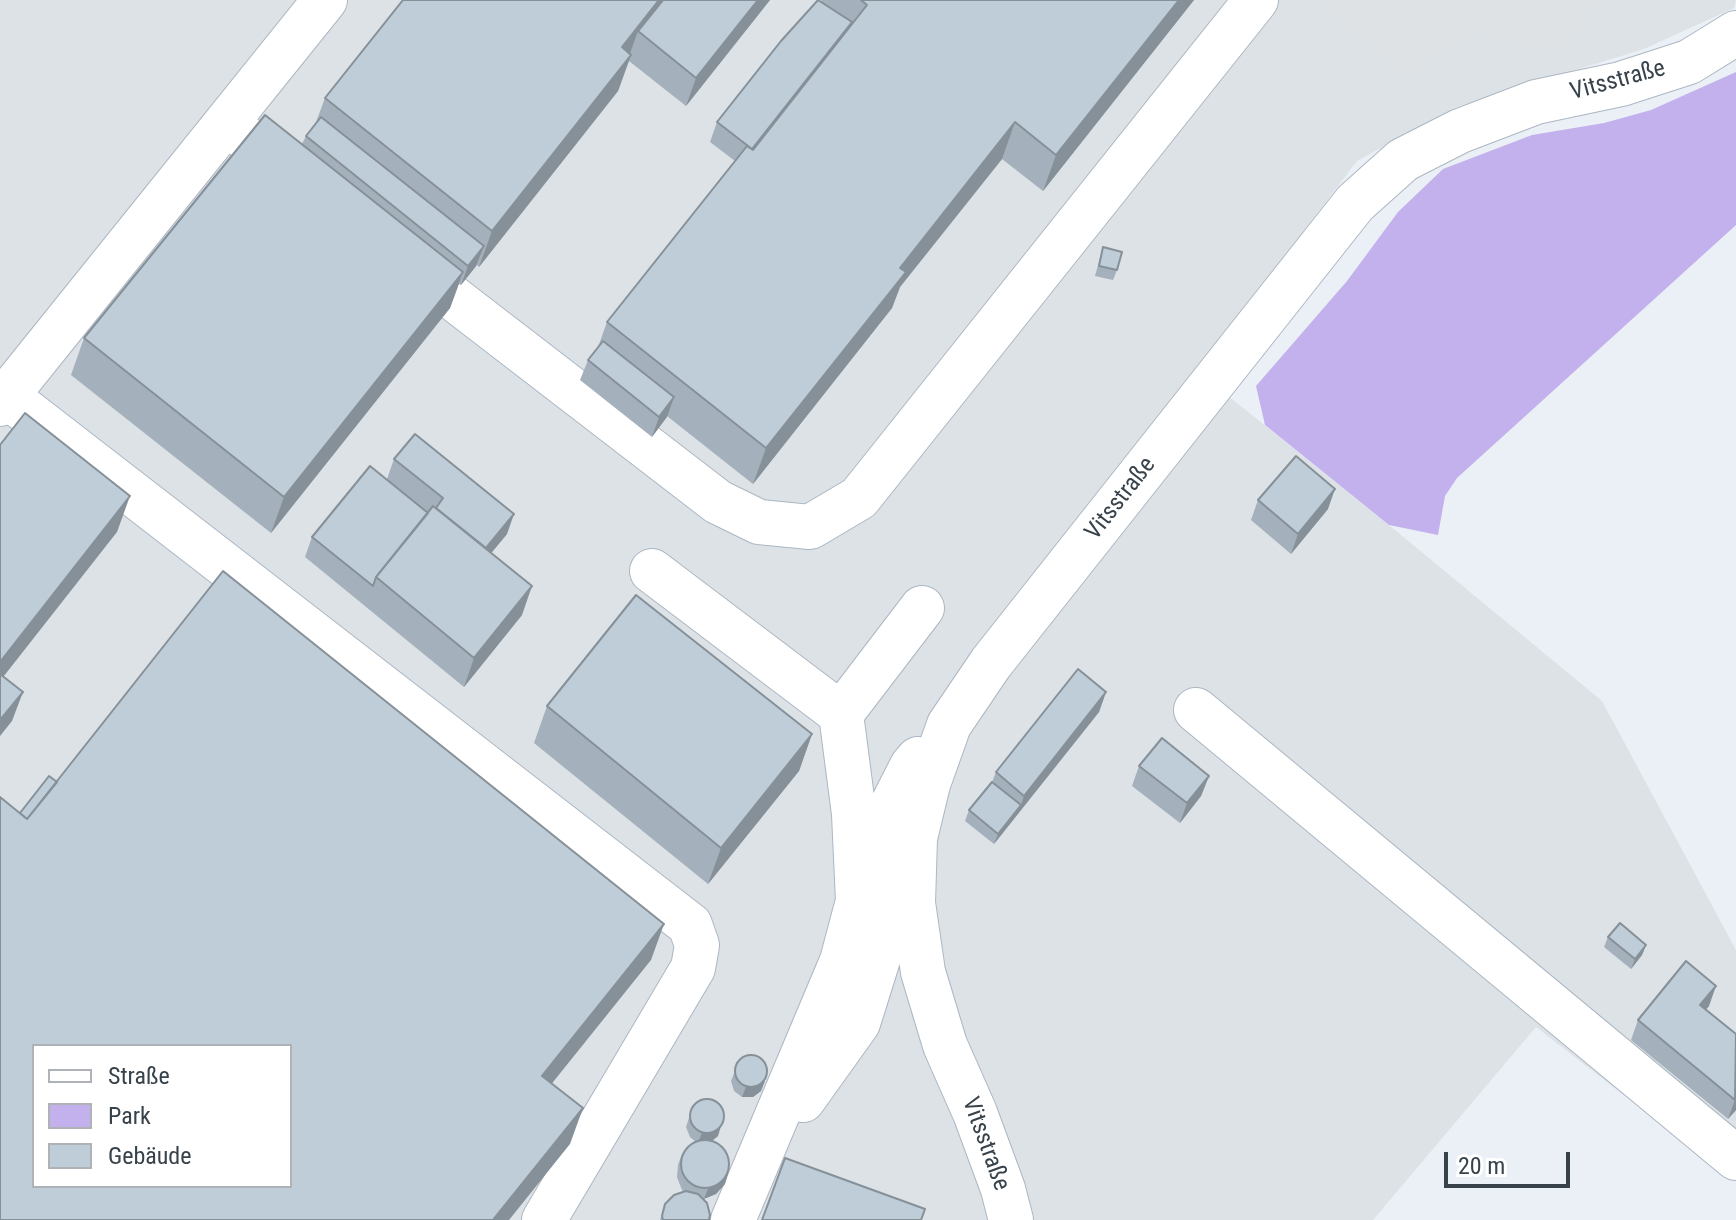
<!DOCTYPE html>
<html>
<head>
<meta charset="utf-8">
<style>
  body { margin:0 }
  #map { position:relative; width:1736px; height:1220px; overflow:hidden; background:#ebf0f6; font-family:"Roboto Condensed",sans-serif }
  canvas { display:block }
  .legend { position:absolute; left:32px; top:1044px; width:260px; height:144px; box-sizing:border-box; background:#fff; border:2px solid #afb3b7; margin:0; padding:10px 14px; list-style:none; font-size:24px; color:#37424b }
  .legend li { display:flex; align-items:center; gap:16px; height:40px }
  .legend b { width:40px; border:2px solid #afb3b7 }
  .scale { position:absolute; left:1444px; top:1152px; width:126px; height:36px; box-sizing:border-box; border:4px solid #37424b; border-top:0; padding-left:10px; font-size:24px; line-height:28px; white-space:nowrap; color:#37424b; -webkit-text-stroke:6px #fff; paint-order:stroke }
</style>
</head>
<body>
<div id="map">
<canvas width="1736" height="1220"></canvas>
<ul class="legend">
<li><b style="height:10px;background:#fff"></b>Straße</li>
<li><b style="height:22px;background:#c3b1ed"></b>Park</li>
<li><b style="height:22px;background:#bfcdd9"></b>Gebäude</li>
</ul>
<div class="scale">20 m</div>
</div>
<script>
const c = document.querySelector('canvas').getContext('2d');
c.lineJoin = 'round';
function fill(path, color) {
  c.fillStyle = color;
  c.fill(path, 'evenodd');
}
function strokePath(path, color, width, dash) {
  c.strokeStyle = color;
  c.lineWidth = width;
  c.lineCap = dash ? 'butt' : 'round';
  c.setLineDash(dash || []);
  c.stroke(path);
}
function write(font, color, halo, rows, align = 'center') {
  c.font = font + ' "Roboto Condensed",sans-serif';
  c.lineWidth = 6;
  c.setLineDash([]);
  c.textBaseline = 'middle';
  c.strokeStyle = halo;
  c.fillStyle = color;
  for (const [text, x, y, turn = 0] of rows) {
    c.save();
    c.translate(x, y);
    c.rotate((+turn || 0) * Math.PI / 180);
    c.textAlign = isNaN(turn) ? turn : align;
    if (halo) c.strokeText(text, 0, 0);
    c.fillText(text, 0, 0);
    c.restore();
  }
}
fill(new Path2D(`
  M 0,0 L 1736,0 L 1734,8 L 1644,49 L 1456,107 L 1357,161 L 1197,371 L 1389,525 L 1602,701 L 1736,950 L 1736,1136 L 1688,1145 L 1536,1027 L 1373,1220 L 0,1220 ZM 34,1046 L 290,1046 L 290,1186 L 34,1186 Z`), '#dce2e6');
fill(new Path2D(`
  M 1736,72 L 1736,225 L 1457,478 L 1445,496 L 1438,535 L 1389,525 L 1265,425 L 1256,386 L 1347,281 L 1398,212 L 1443,169 L 1532,135 L 1604,123 L 1651,110 Z`), '#c3b1ed');
fill(new Path2D(`
  M 1335,0 L 1599,0 L 1562,46 L 1532,50 L 1487,34 L 1456,40 L 1411,77 L 1326,11 Z`), '#dfe2e5');
const minor = new Path2D(`
  M 226,123 L 294,175
  M 405,261 L 718,502 L 759,522 L 810,527 L 859,498 L 1256,0
  M 0,391 L 690,925 L 697,945 L 693,968 L 544,1220
  M 0,404 L 325,0
  M 652,571 L 841,714 L 854,814 L 858,901 L 842,961 L 733,1220
  M 1196,710 L 1736,1158
  M 841,714 L 922,608
  M 803,1100 L 858,1023 L 884,940 L 885,819 L 912,766 L 918,759
  M 1011,1220 L 1003,1189 L 975,1113 L 945,1045 L 923,972 L 913,903 L 915,838 L 928,784 L 949,725 L 991,663 L 1355,203 L 1403,160 L 1460,131 L 1536,102 L 1621,84 L 1689,62 L 1736,33`);
strokePath(minor, '#acb7c3', 46);
strokePath(minor, '#fff', 44);
fill(new Path2D(`
  M 770,0 L 686,106 L 629,61 L 618,91 L 479,267 L 477,265 L 461,285 L 459,284 L 450,308 L 271,533 L 71,375 L 84,338 L 302,144 L 306,136 L 316,122 L 325,98 Z
  M 822,0 L 1194,0 L 1043,191 L 1002,159 L 900,287 L 892,308 L 753,484 L 667,416 L 652,437 L 580,380 L 588,360 L 598,347 L 607,322 L 735,161 L 710,142 L 717,122 Z
  M 1103,247 L 1117,270 L 1113,280 L 1095,276 Z
  M 394,459 L 507,534 L 491,553 L 522,615 L 464,687 L 305,557 L 312,537 L 387,479 Z
  M 1258,500 L 1328,509 L 1291,554 L 1251,520 Z
  M 1106,692 L 1099,712 L 994,844 L 965,821 L 969,810 L 992,782 L 996,772 Z
  M 547,706 L 812,734 L 799,771 L 708,884 L 534,743 Z
  M 1139,766 L 1209,776 L 1201,796 L 1180,823 L 1132,786 Z
  M 1608,937 L 1646,945 L 1642,955 L 1631,969 L 1604,947 Z
  M 1709,1006 L 1706,1009 L 1736,1034 L 1736,1110 L 1728,1119 L 1631,1040 L 1638,1020 Z
  M 735,1071 L 761,1091 L 753,1097 L 742,1097 L 734,1091 L 731,1081 Z
  M 693,1106 L 718,1136 L 712,1141 L 725,1184 L 716,1194 L 703,1199 L 709,1220 L 660,1220 L 665,1204 L 684,1192 L 682,1190 L 677,1177 L 678,1165 L 682,1154 L 696,1142 L 690,1137 L 686,1127 Z`), '#a4b0bb');
fill(new Path2D(`
  M 659,0 L 674,0 L 638,31 L 628,59 L 622,47 Z
  M 758,0 L 770,0 L 686,106 L 696,78 Z
  M 1179,0 L 1194,0 L 1043,191 L 1056,155 Z
  M 631,55 L 618,91 L 479,267 L 492,231 Z
  M 1015,122 L 1002,159 L 900,287 L 892,308 L 753,484 L 766,448 L 900,268 Z
  M 484,246 L 476,266 L 461,285 L 468,266 Z
  M 463,272 L 450,308 L 271,533 L 284,497 Z
  M 674,397 L 667,417 L 652,437 L 659,417 Z
  M 1335,489 L 1328,509 L 1291,554 L 1298,534 Z
  M 130,496 L 117,532 L 0,681 L 0,662 Z
  M 514,514 L 507,534 L 473,575 L 480,555 Z
  M 532,586 L 522,615 L 464,687 L 474,658 Z
  M 23,692 L 12,721 L 0,736 L 0,720 Z
  M 1106,692 L 1099,712 L 994,844 L 998,834 L 1021,805 L 1024,796 Z
  M 812,734 L 799,771 L 708,884 L 721,848 Z
  M 1209,776 L 1201,796 L 1180,823 L 1187,803 Z
  M 664,924 L 651,960 L 529,1112 L 542,1076 Z
  M 1646,945 L 1642,955 L 1631,969 L 1635,959 Z
  M 1716,986 L 1709,1006 L 1693,1025 L 1700,1005 Z
  M 765,1081 L 761,1091 L 753,1097 L 742,1097 L 746,1087 Z
  M 1736,1099 L 1736,1110 L 1728,1119 L 1735,1100 Z
  M 583,1108 L 570,1144 L 509,1220 L 493,1220 Z
  M 721,1126 L 718,1136 L 709,1143 L 698,1143 L 702,1133 Z
  M 728,1174 L 725,1184 L 716,1194 L 704,1199 L 708,1189 Z`), '#869098');
const building = new Path2D(`
  M 403,0 L 659,0 L 622,47 L 631,55 L 492,231 L 325,98 Z
  M 663,0 L 758,0 L 696,78 L 638,31 Z
  M 818,0 L 852,22 L 752,149 L 717,122 L 781,41 Z
  M 861,0 L 1179,0 L 1056,155 L 1015,122 L 900,268 L 906,272 L 766,448 L 607,322 L 747,146 L 753,150 L 867,5 Z
  M 265,115 L 463,272 L 284,497 L 84,338 Z
  M 321,117 L 484,246 L 468,266 L 306,136 Z
  M 1103,247 L 1122,252 L 1117,270 L 1099,266 Z
  M 603,341 L 674,397 L 659,417 L 588,360 Z
  M 25,413 L 130,496 L 0,662 L 0,445 Z
  M 415,434 L 514,514 L 486,548 L 436,508 L 443,498 L 394,459 Z
  M 1296,456 L 1335,489 L 1298,534 L 1258,500 Z
  M 370,466 L 428,513 L 376,577 L 373,586 L 312,537 Z
  M 433,506 L 532,586 L 474,658 L 376,577 Z
  M 223,571 L 664,924 L 542,1076 L 583,1108 L 493,1220 L 0,1220 L 0,797 L 27,819 ZM 34,1046 L 290,1046 L 290,1186 L 34,1186 Z
  M 636,595 L 812,734 L 721,848 L 547,706 Z
  M 1078,669 L 1106,692 L 1024,796 L 996,772 Z
  M 0,674 L 23,692 L 0,720 Z
  M 1162,738 L 1209,776 L 1187,803 L 1139,766 Z
  M 49,776 L 57,782 L 27,819 L 20,813 Z
  M 992,782 L 1021,805 L 998,834 L 969,810 Z
  M 1620,923 L 1646,945 L 1635,959 L 1608,937 Z
  M 1686,961 L 1716,986 L 1700,1005 L 1736,1034 L 1735,1100 L 1638,1020 Z
  M735 1071a16 16 0 1 1 32 0a16 16 0 1 1-32 0Z
  M690 1116a17 17 0 1 1 34 0a17 17 0 1 1-34 0Z
  M681 1164a24 24 0 1 1 48 0a24 24 0 1 1-48 0Z
  M 785,1158 L 925,1209 L 921,1220 L 762,1220 Z
  M 686,1191 L 698,1194 L 707,1203 L 710,1215 L 709,1220 L 663,1220 L 662,1216 L 665,1204 L 674,1195 Z`);
fill(building, '#bfcdd9');
strokePath(building, '#869098', 2);
write('24px', '#37424b', '#fff', [
  ["Vitsstraße",1618,81,-15],
  ["Vitsstraße",1121,499,-52],
  ["Vitsstraße",985,1144,70]
]);
</script>
</body>
</html>
